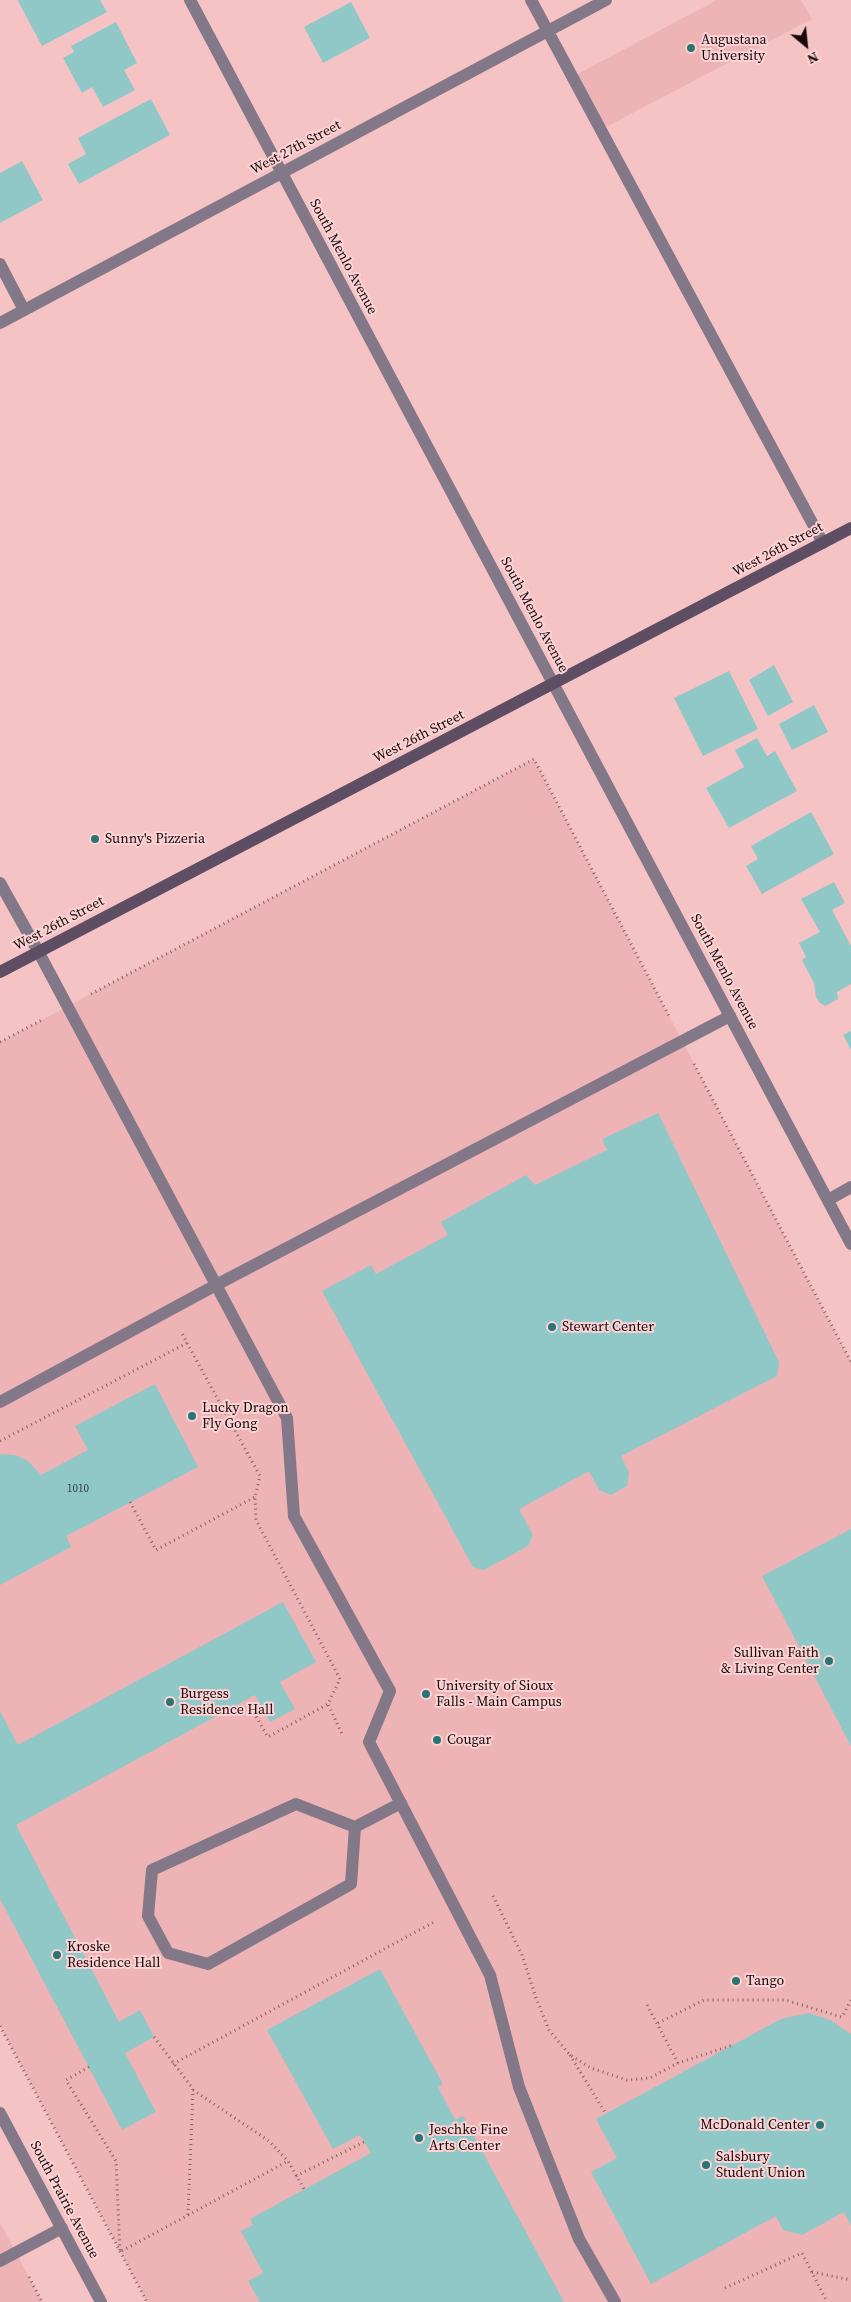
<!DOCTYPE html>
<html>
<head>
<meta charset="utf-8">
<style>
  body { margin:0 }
  #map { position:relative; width:851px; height:2302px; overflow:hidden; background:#f6c3c5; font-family:"Source Serif 4",serif }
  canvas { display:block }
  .north { position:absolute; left:781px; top:20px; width:50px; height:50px; -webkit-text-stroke:4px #fcd3d5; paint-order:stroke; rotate:152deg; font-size:14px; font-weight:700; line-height:20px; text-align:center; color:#170708 }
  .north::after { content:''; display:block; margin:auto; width:18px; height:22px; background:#170708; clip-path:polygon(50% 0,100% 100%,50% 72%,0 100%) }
</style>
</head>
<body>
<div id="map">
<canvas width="851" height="2302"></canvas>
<div class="north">N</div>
</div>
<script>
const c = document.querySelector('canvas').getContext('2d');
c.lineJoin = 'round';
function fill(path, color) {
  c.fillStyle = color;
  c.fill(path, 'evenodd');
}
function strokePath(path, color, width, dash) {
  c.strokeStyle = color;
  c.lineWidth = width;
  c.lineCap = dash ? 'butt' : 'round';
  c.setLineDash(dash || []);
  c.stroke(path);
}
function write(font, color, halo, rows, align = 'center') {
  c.font = font + ' "Source Serif 4",serif';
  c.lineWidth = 4;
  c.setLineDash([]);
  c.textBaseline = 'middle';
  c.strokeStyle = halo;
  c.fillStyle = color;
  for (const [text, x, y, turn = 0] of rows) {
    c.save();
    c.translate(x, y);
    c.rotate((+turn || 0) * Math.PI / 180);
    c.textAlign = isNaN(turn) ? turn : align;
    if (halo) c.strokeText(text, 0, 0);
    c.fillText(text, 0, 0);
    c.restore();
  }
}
fill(new Path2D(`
  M 717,0 L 801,0 L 812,19 L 600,130 L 572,77 Z
  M 534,759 L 851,1362 L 851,2302 L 147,2302 L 0,2026 L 0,1042 Z
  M 0,2223 L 16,2252 L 42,2302 L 0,2302 Z`), '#edb3b5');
fill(new Path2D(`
  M 19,0 L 100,0 L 107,12 L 42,46 L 18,1 Z
  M 351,2 L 370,38 L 323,63 L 304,27 Z
  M 116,22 L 137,63 L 124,70 L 135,90 L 103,107 L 92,87 L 82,93 L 63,58 L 74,52 L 71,46 Z
  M 151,99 L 170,135 L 79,184 L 68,164 L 86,154 L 78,138 Z
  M 22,161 L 43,200 L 0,223 L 0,173 Z
  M 774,665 L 793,702 L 768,716 L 749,680 Z
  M 729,671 L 758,729 L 703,756 L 674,698 Z
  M 814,705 L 828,732 L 792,750 L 779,724 Z
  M 757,738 L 767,756 L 775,751 L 797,791 L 729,828 L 706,788 L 744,767 L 735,750 Z
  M 811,812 L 834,854 L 762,894 L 746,866 L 758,859 L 751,846 Z
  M 834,882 L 845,903 L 832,910 L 851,946 L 851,984 L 837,992 L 838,999 L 825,1006 L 819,1002 L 816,997 L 814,983 L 802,960 L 806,957 L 799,943 L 820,932 L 801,899 Z
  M 851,1031 L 851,1050 L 843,1035 Z
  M 658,1113 L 779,1362 L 777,1376 L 621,1456 L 629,1472 L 627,1486 L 611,1495 L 599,1490 L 589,1471 L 519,1509 L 533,1535 L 528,1546 L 484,1570 L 473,1567 L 322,1291 L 371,1265 L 376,1274 L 448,1235 L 441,1222 L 526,1175 L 535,1185 L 607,1150 L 602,1139 Z
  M 155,1384 L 198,1467 L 66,1536 L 71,1547 L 0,1585 L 0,1454 L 15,1455 L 27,1460 L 41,1475 L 88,1450 L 75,1426 Z
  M 851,1529 L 851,1746 L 762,1576 Z
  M 283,1602 L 316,1662 L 280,1682 L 295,1709 L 270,1722 L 255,1695 L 16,1825 L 119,2022 L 140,2010 L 154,2037 L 125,2053 L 156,2112 L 122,2130 L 0,1899 L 0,1711 L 18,1745 Z
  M 380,1969 L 443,2084 L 438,2087 L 455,2120 L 463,2116 L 564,2302 L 260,2302 L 248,2281 L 263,2273 L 241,2231 L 253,2225 L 250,2219 L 371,2153 L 360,2135 L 333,2149 L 267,2030 Z
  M 809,2013 L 830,2020 L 851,2034 L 851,2225 L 844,2212 L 802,2235 L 783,2230 L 776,2216 L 651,2284 L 591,2172 L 617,2158 L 596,2119 L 781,2019 Z`), '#90c8c8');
strokePath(new Path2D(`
  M 91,994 L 534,759 L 670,1018
  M 0,1042 L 44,1019
  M 694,1064 L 851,1362
  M 187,1343 L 260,1476 L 255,1497 L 256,1520 L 340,1679 L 328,1704 L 342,1734
  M 0,1441 L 187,1343 L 182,1333
  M 130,1502 L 156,1550 L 255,1497
  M 251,1708 L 268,1737 L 328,1704
  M 493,1896 L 522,1955 L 536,1998 L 549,2030 L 570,2055 L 591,2068 L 627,2080 L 650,2078 L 678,2063 L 733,2045
  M 647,2005 L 678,2063
  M 658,2023 L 704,2000 L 785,2000 L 842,2017 L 851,2000
  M 0,2026 L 147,2302
  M 154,2037 L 193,2089 L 188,2215
  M 570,2055 L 606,2114
  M 173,2064 L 434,1922
  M 89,2067 L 66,2080 L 116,2161 L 120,2252 L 288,2161
  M 193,2090 L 269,2141 L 288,2161 L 304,2189
  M 296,2176 L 364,2142
  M 812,2272 L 851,2280
  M 29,2277 L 42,2302
  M 725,2288 L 802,2253 L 827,2302`), '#836264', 3, [1, 4]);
strokePath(new Path2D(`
  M 531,0 L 823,543
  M 0,264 L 24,310
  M 38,951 L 287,1418 L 294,1516 L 390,1691 L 369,1742 L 490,1975 L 519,2087 L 579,2239 L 615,2302
  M 0,1402 L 216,1285 L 730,1016
  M 355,1827 L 296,1804 L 152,1870 L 148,1916 L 168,1953 L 208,1964 L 351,1884 L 355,1827 L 401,1803
  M 0,2261 L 62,2228`), '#837888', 12);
strokePath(new Path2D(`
  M 190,0 L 851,1244
  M 0,323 L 606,0
  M 0,883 L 38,951
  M 828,1200 L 851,1187
  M 0,2113 L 101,2302`), '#837888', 12);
strokePath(new Path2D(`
  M 0,972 L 851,528`), '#5e4e64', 12);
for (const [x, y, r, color] of [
  [691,48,5,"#2a7474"],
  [95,839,5,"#2a7474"],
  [552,1327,5,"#2a7474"],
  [192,1416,5,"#2a7474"],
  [829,1661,5,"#2a7474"],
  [426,1694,5,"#2a7474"],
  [170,1702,5,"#2a7474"],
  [437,1740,5,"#2a7474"],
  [57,1955,5,"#2a7474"],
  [736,1981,5,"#2a7474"],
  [820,2125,5,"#2a7474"],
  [419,2138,5,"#2a7474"],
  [706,2165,5,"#2a7474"]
]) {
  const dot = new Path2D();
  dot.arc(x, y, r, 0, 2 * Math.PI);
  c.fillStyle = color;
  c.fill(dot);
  strokePath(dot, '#fcd3d5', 2);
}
write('11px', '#353738', null, [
  ["1010",78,1489]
]);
write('14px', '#170708', '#fcd3d5', [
  ["Augustana",701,40],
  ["University",701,56],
  ["Sunny's Pizzeria",105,839],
  ["Stewart Center",562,1327],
  ["Lucky Dragon",202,1408],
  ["Fly Gong",202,1424],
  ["Sullivan Faith",819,1653,"right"],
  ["& Living Center",819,1669,"right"],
  ["University of Sioux",436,1686],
  ["Falls - Main Campus",436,1702],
  ["Burgess",180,1694],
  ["Residence Hall",180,1710],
  ["Cougar",447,1740],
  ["Kroske",67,1947],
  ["Residence Hall",67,1963],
  ["Tango",746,1981],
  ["McDonald Center",810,2125,"right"],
  ["Jeschke Fine",429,2130],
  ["Arts Center",429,2146],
  ["Salsbury",716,2157],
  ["Student Union",716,2173]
], 'left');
write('14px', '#170708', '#fcd3d5', [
  ["West 27th Street",296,148,-28],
  ["South Menlo Avenue",343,257,62],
  ["West 26th Street",778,550,-28],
  ["South Menlo Avenue",534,615,62],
  ["West 26th Street",419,737,-27],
  ["West 26th Street",59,924,-28],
  ["South Menlo Avenue",724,972,62],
  ["South Prairie Avenue",64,2200,62]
]);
</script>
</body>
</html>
